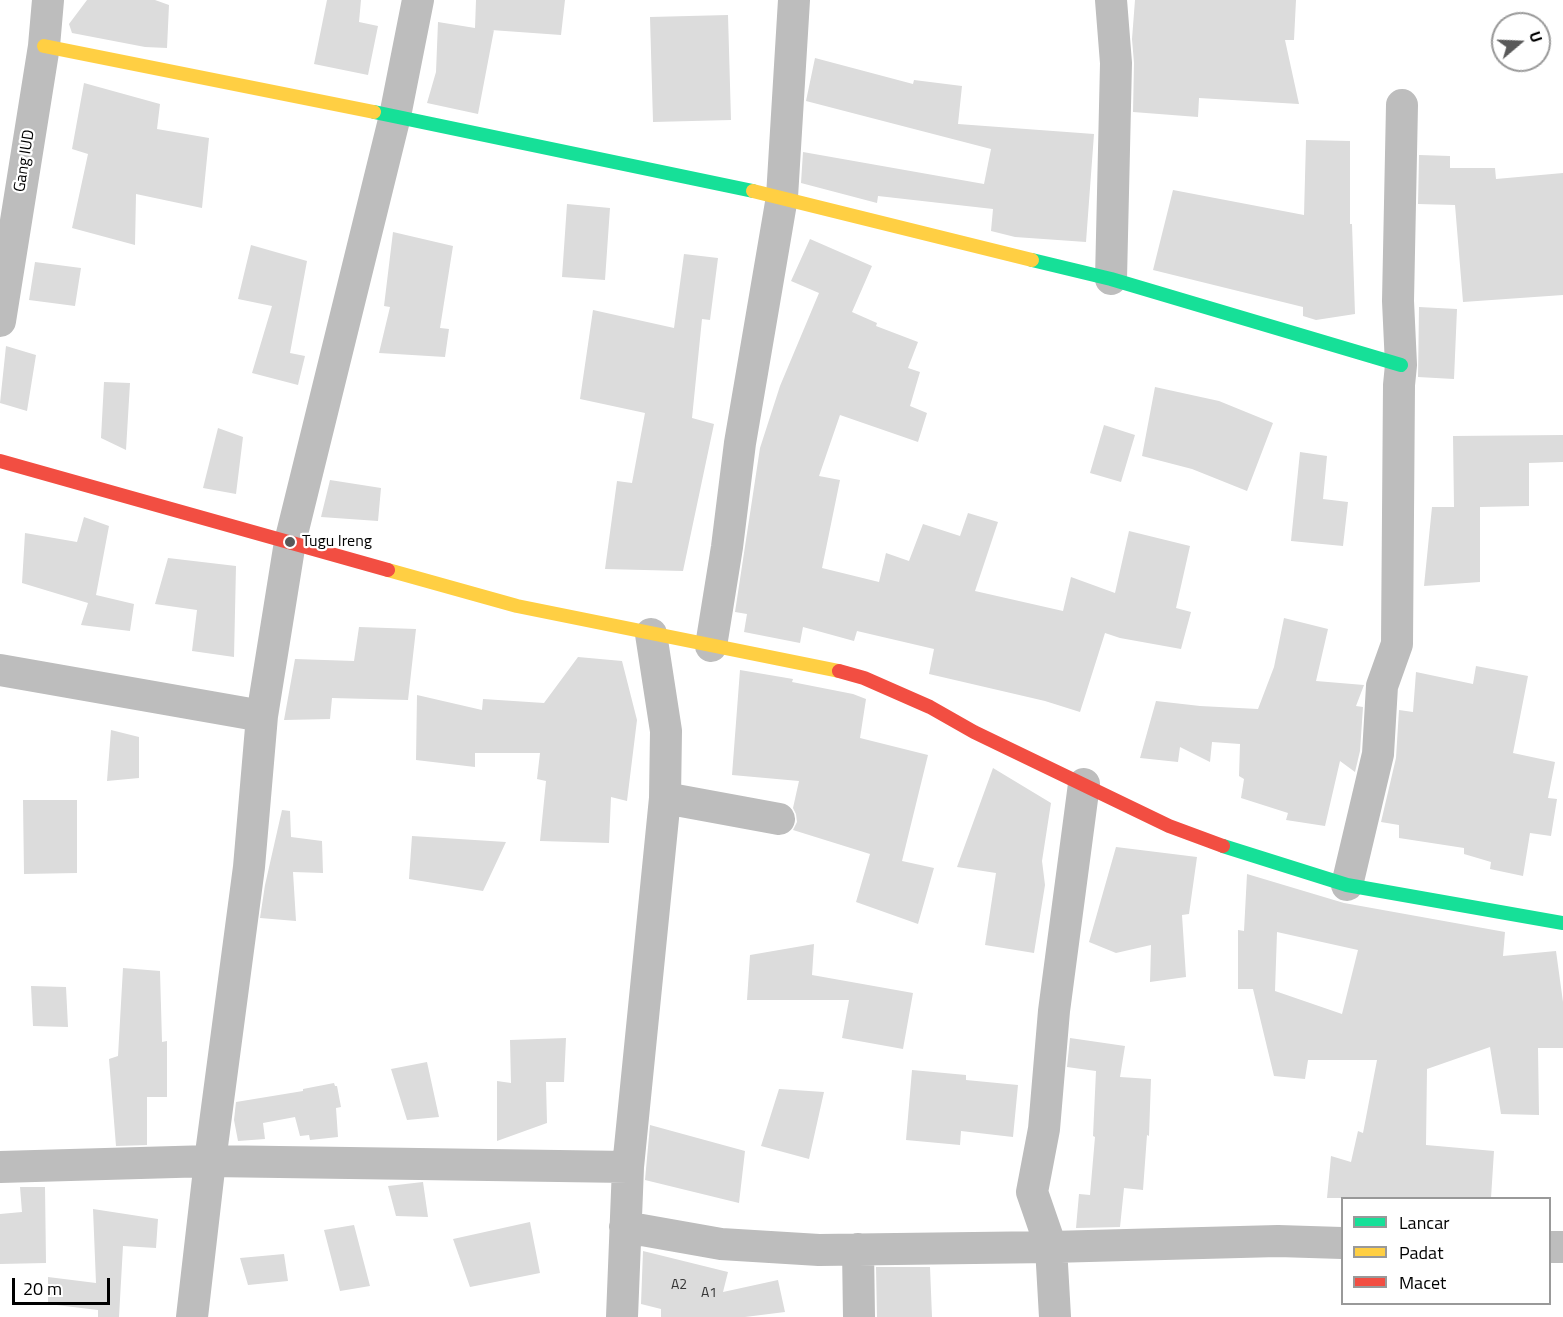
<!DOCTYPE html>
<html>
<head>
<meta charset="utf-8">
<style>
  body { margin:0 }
  #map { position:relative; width:1563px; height:1317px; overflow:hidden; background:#fff; font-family:"Titillium Web",sans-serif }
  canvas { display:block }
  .legend { position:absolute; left:1341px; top:1197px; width:210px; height:108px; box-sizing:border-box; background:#fff; border:2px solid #999; margin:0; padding:8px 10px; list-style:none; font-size:18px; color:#000 }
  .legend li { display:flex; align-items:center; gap:12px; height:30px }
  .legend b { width:30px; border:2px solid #999 }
  .north { position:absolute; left:1491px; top:12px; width:60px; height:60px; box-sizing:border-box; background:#fff; border:2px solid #999; border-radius:50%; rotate:71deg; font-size:16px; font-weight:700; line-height:24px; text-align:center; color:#000 }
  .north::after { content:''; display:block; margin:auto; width:21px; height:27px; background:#595959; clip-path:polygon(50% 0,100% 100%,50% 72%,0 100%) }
  .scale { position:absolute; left:12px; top:1278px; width:98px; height:27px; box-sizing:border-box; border:3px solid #000; border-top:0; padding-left:8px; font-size:18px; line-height:21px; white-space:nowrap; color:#000; -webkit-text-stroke:4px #fff; paint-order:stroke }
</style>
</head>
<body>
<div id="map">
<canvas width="1563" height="1317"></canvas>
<ul class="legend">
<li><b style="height:8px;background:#16e098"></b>Lancar</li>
<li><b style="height:8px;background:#ffcf43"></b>Padat</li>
<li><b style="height:8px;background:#f24e42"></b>Macet</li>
</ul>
<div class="north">U</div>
<div class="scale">20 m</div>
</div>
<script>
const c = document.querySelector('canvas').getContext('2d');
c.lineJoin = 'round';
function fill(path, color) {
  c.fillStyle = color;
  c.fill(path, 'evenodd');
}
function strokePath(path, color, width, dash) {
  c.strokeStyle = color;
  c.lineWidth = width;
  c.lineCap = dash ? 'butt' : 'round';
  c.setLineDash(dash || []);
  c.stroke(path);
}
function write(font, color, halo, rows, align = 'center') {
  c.font = font + ' "Titillium Web",sans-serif';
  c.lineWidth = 4.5;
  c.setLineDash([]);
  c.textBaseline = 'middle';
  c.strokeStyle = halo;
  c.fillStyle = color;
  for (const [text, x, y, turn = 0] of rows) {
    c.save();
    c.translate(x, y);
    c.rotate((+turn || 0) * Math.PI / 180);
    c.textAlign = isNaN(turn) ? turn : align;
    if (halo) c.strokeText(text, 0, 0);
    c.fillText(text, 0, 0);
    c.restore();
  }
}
fill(new Path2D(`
  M 87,0 L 155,0 L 169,5 L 167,48 L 145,47 L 72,33 L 69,24 Z
  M 327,0 L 361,0 L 359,22 L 378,26 L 368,75 L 314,64 Z
  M 476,0 L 565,0 L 561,35 L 491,30 L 494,30 L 478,114 L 427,103 L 436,72 L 438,22 L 475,28 Z
  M 1135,0 L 1296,0 L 1294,40 L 1285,40 L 1299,104 L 1199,98 L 1198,117 L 1133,112 L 1134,63 L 1132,39 Z
  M 728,15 L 731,120 L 653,122 L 650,17 Z
  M 815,58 L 913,84 L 914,80 L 962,86 L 958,124 L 1094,134 L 1086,242 L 1015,237 L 991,231 L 993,209 L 878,196 L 877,203 L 801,183 L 803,152 L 984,184 L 991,149 L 806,101 Z
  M 84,83 L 160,104 L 157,129 L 209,138 L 202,208 L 136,194 L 135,245 L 72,228 L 88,154 L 72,149 Z
  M 1306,140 L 1350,141 L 1350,224 L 1352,224 L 1355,314 L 1316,320 L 1303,316 L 1303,307 L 1153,270 L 1173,190 L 1304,215 Z
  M 1419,155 L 1450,156 L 1450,168 L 1495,168 L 1496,179 L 1563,173 L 1563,295 L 1463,302 L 1455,205 L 1418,204 Z
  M 567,204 L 610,208 L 605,280 L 562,277 Z
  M 393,232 L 453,246 L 440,328 L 449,329 L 445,357 L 379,353 L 390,307 L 384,306 Z
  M 810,239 L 872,266 L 852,312 L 877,323 L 876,326 L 918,342 L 908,368 L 920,372 L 910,406 L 927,413 L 918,442 L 840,415 L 819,476 L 840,480 L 822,568 L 879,582 L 886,553 L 909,561 L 923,524 L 960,536 L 968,513 L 998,522 L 975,591 L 1063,611 L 1071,577 L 1115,593 L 1129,531 L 1190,546 L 1176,608 L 1191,612 L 1181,649 L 1120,638 L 1105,633 L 1080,712 L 1045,701 L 929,674 L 934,649 L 857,631 L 854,641 L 803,627 L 800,643 L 744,632 L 747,614 L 735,612 L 760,448 L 780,386 L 819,293 L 791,281 Z
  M 251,245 L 307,261 L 290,353 L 305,356 L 298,385 L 252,373 L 272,306 L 238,299 Z
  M 684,254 L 718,258 L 710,320 L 702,319 L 692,418 L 714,424 L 683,571 L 605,569 L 617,481 L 632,483 L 645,413 L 580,399 L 593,310 L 674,328 Z
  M 35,262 L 81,268 L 75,306 L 29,300 Z
  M 1419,307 L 1457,309 L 1454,379 L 1418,377 Z
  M 6,346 L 36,355 L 27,411 L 0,403 Z
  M 104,382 L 130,383 L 126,450 L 101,438 Z
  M 1155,387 L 1219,401 L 1273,423 L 1247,491 L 1192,469 L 1142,456 Z
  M 1104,425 L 1135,435 L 1121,482 L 1090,473 Z
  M 218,428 L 243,437 L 236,494 L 203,488 Z
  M 1563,435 L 1563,462 L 1529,463 L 1529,506 L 1480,507 L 1480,582 L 1424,586 L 1432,507 L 1454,507 L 1453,436 Z
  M 1300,452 L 1327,456 L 1323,499 L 1348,502 L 1343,546 L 1291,541 Z
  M 330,480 L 381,488 L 378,521 L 321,517 Z
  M 84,517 L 109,526 L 96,595 L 134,604 L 130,631 L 81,625 L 88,603 L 22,583 L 25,533 L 77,542 Z
  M 168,558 L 236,566 L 234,657 L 192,651 L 197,610 L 155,604 Z
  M 1284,618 L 1328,629 L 1316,681 L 1364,685 L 1356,706 L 1363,707 L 1360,751 L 1355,772 L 1340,761 L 1325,826 L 1286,820 L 1288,813 L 1241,798 L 1244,779 L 1239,776 L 1240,744 L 1212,742 L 1210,762 L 1180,747 L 1178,762 L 1140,758 L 1156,701 L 1200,706 L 1258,709 L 1274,667 Z
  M 359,627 L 416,629 L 408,700 L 332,698 L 330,719 L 284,720 L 295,659 L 354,661 Z
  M 578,657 L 622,661 L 637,720 L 627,801 L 611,797 L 609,843 L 540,841 L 546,781 L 537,779 L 540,753 L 475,753 L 475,767 L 416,760 L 417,695 L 482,710 L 483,699 L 544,703 Z
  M 1476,666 L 1528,676 L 1513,753 L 1555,762 L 1548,798 L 1557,799 L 1551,836 L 1530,833 L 1523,876 L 1490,869 L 1491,862 L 1464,854 L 1464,848 L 1399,838 L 1399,825 L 1381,822 L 1396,758 L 1399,710 L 1413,712 L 1416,672 L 1473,684 Z
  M 740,670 L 793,679 L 792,682 L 853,694 L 866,699 L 860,738 L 928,755 L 902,861 L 934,868 L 918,924 L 856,902 L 870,854 L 793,830 L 797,822 L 796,814 L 793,808 L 799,781 L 732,775 Z
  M 111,730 L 139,737 L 139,778 L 107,781 Z
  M 993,768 L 1051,803 L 1042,861 L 1045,885 L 1034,953 L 985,945 L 996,873 L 957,867 Z
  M 23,800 L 77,800 L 77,873 L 24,874 Z
  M 282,810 L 290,811 L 291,837 L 322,841 L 323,873 L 293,872 L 296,921 L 260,918 L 265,885 Z
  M 412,836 L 506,842 L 483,891 L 409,879 Z
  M 1116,847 L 1197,857 L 1189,914 L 1182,915 L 1186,977 L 1150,982 L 1151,945 L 1116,953 L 1089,942 Z
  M 1247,874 L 1344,903 L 1505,932 L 1503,956 L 1556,951 L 1563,1002 L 1563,1048 L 1538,1048 L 1539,1115 L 1501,1114 L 1490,1047 L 1427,1069 L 1426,1145 L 1494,1151 L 1491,1198 L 1327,1198 L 1331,1156 L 1351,1162 L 1358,1131 L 1363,1133 L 1377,1060 L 1308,1060 L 1305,1079 L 1274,1076 L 1253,989 L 1238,989 L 1238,930 L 1244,931 ZM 1277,932 L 1358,950 L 1342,1014 L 1275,991 Z
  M 814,944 L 812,975 L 913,993 L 903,1049 L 842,1038 L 849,1000 L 747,1000 L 750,955 Z
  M 123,968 L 160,971 L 162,1042 L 167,1041 L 167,1097 L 147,1097 L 147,1145 L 116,1146 L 109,1059 L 118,1056 Z
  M 31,986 L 66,987 L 68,1027 L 33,1026 Z
  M 566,1038 L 564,1082 L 546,1082 L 547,1123 L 497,1141 L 497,1081 L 511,1083 L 510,1040 Z
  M 1070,1038 L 1125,1046 L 1120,1077 L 1151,1079 L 1149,1136 L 1147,1135 L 1143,1190 L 1124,1188 L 1120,1227 L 1076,1228 L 1079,1194 L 1090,1195 L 1095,1137 L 1093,1136 L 1096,1071 L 1067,1067 Z
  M 427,1062 L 439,1117 L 407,1120 L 391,1069 Z
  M 912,1070 L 966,1075 L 966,1080 L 1018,1085 L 1013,1137 L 961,1131 L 960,1145 L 906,1140 Z
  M 334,1083 L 335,1086 L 337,1086 L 341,1107 L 336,1108 L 338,1137 L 310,1140 L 309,1135 L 300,1136 L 295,1117 L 263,1123 L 265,1139 L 238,1141 L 234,1120 L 236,1102 L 303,1091 L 303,1089 Z
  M 779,1089 L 824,1092 L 809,1159 L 761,1146 Z
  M 650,1125 L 745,1151 L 739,1203 L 645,1180 Z
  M 423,1182 L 428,1217 L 396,1216 L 388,1186 Z
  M 20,1187 L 45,1187 L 46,1263 L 0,1264 L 0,1214 L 22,1212 Z
  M 93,1209 L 158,1219 L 156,1248 L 123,1246 L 119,1317 L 98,1317 L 98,1310 L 48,1304 L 48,1277 L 96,1283 Z
  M 530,1222 L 540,1273 L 470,1287 L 453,1239 Z
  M 354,1225 L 370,1286 L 340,1291 L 324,1230 Z
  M 643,1251 L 728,1272 L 723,1292 L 778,1280 L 785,1312 L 745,1317 L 661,1317 L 661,1309 L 641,1304 Z
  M 284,1254 L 288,1281 L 248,1285 L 240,1258 Z
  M 876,1267 L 930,1267 L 932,1317 L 877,1317 Z`), '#dcdcdc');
strokePath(new Path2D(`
  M 1111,0 L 1116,63 L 1111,279
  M 0,321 L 44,46 L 48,0
  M 711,646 L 727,547 L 740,443 L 782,197 L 794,0
  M 0,670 L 262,716
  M 665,798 L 779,819
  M 1347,885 L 1378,754 L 1382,686 L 1397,644 L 1399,385 L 1401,365 L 1398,301 L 1402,105
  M 0,1167 L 210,1161 L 628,1167
  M 625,1227 L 721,1244 L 819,1250 L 1051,1247 L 1278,1241 L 1342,1243
  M 1550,1247 L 1563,1247
  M 858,1249 L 859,1317
  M 192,1317 L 210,1161 L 249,867 L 262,716 L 290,542 L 395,116 L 418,0
  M 622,1317 L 628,1167 L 665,798 L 666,731 L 651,634
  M 1055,1317 L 1051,1247 L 1032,1192 L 1044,1129 L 1054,1011 L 1084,784`), '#bdbdbd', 32);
strokePath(new Path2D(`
  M 374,112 L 753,191
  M 1032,260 L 1111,279 L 1401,365
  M 1223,846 L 1347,885 L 1563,923`), '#16e098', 14);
strokePath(new Path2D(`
  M 44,46 L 374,112
  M 753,191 L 1032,260
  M 388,570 L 517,606 L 839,671`), '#ffcf43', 14);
strokePath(new Path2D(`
  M 0,461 L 388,570
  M 839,671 L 864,678 L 930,707 L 974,732 L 1169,826 L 1223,846`), '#f24e42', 14);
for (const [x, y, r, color] of [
  [290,542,6,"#595959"]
]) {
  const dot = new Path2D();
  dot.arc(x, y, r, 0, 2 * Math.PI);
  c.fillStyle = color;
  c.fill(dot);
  strokePath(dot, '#fff', 2);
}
write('14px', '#373737', null, [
  ["A2",679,1286],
  ["A1",709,1294]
]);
write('16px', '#000', '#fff', [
  ["Gang IUD",25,161,-81]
]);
write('16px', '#000', '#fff', [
  ["Tugu Ireng",302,542]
], 'left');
</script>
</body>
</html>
